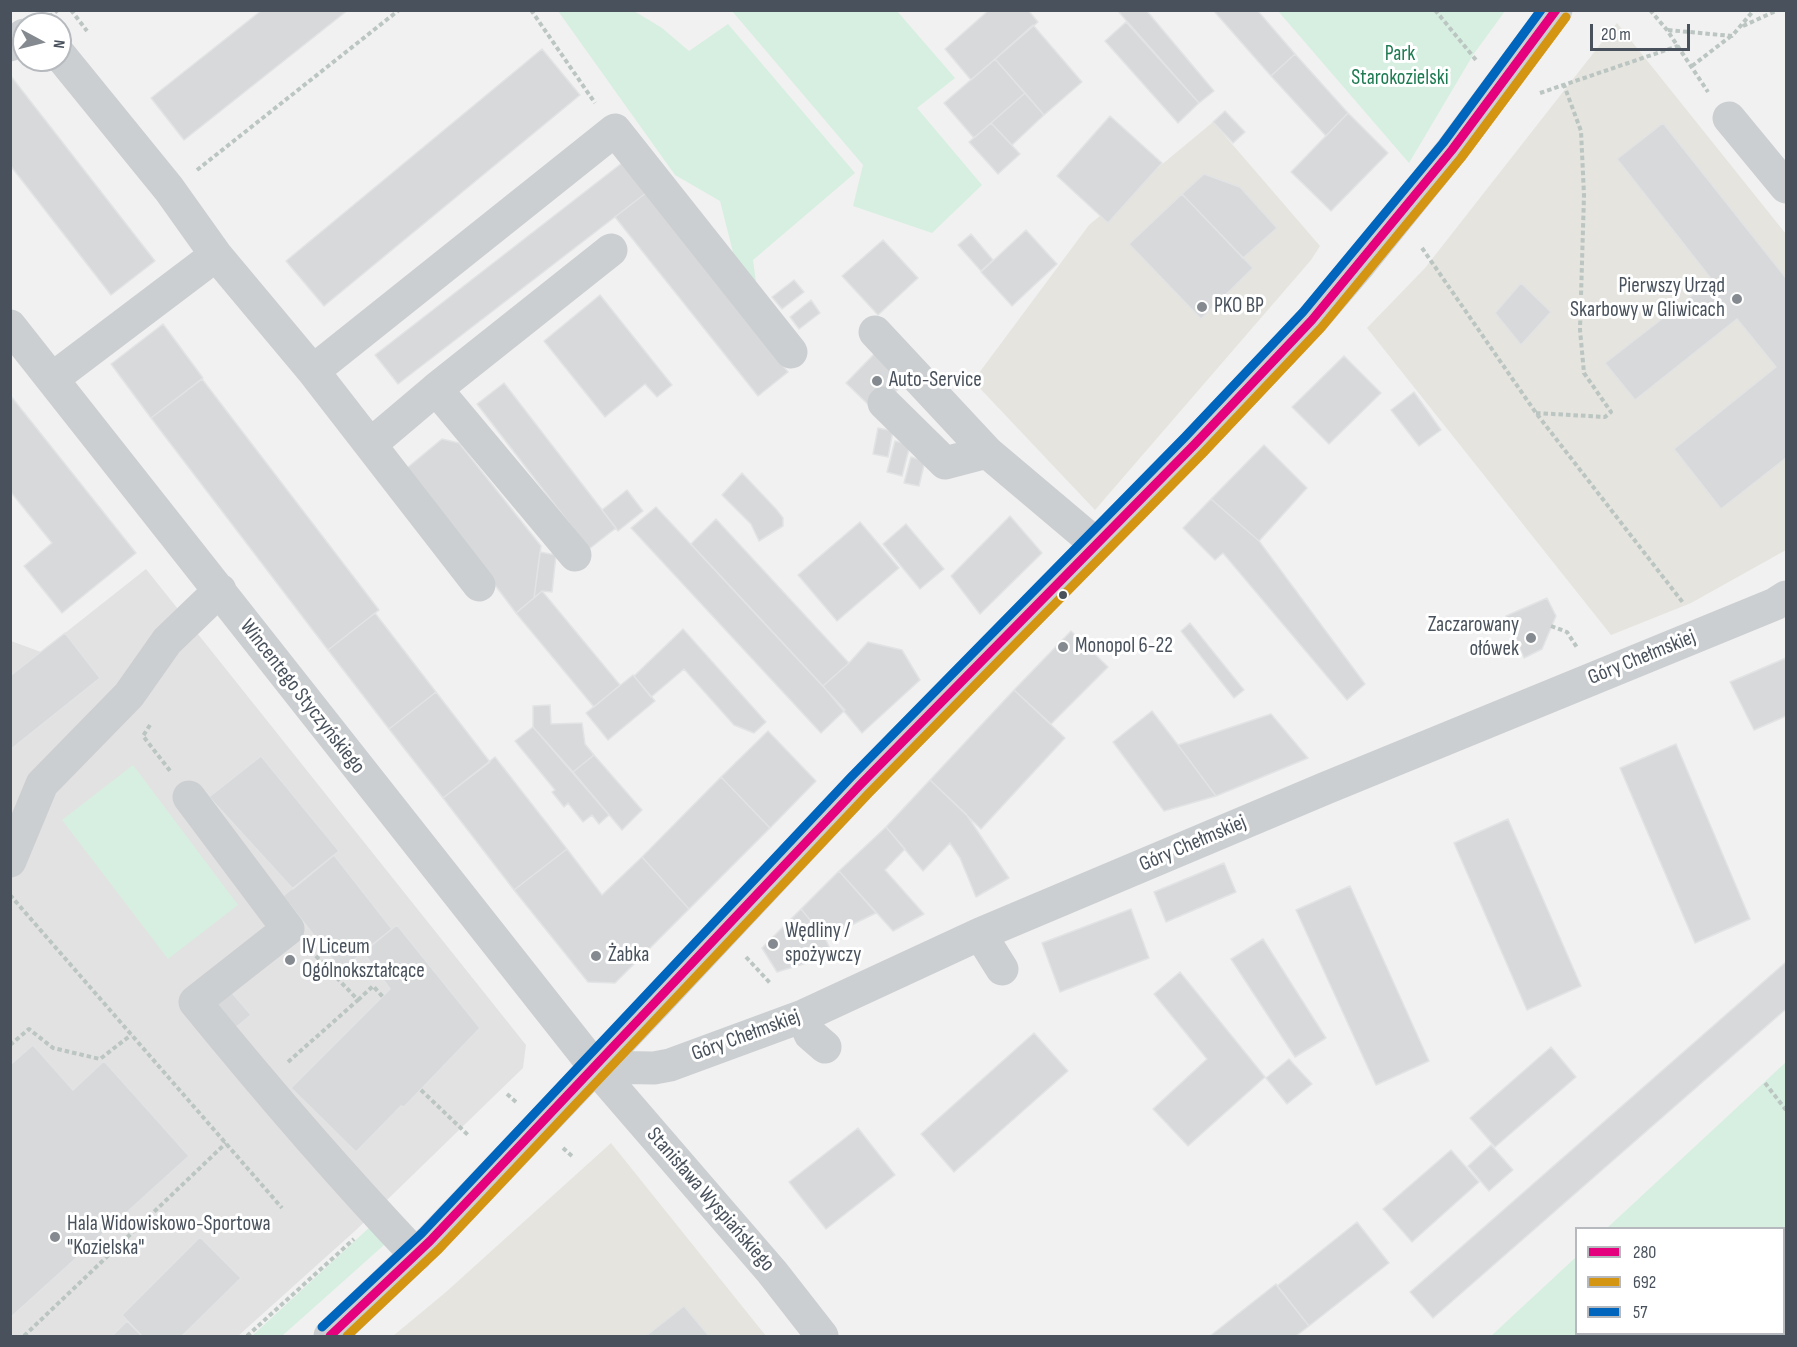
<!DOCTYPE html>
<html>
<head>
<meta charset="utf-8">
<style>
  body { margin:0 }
  #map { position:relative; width:1797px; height:1347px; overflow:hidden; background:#f1f1f1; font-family:"Sofia Sans Condensed",sans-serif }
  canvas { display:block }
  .frame { position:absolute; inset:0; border:12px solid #49525c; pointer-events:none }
  .legend { position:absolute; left:1575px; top:1227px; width:210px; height:108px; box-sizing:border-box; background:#fff; border:2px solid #b6babe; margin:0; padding:8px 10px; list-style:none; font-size:18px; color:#49525c }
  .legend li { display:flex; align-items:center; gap:12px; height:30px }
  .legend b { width:30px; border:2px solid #b6babe }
  .north { position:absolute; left:12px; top:12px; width:60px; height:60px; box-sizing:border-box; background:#fff; border:2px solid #b6babe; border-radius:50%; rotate:97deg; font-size:16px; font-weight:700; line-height:24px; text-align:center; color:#49525c }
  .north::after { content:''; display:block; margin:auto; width:21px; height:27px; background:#848a90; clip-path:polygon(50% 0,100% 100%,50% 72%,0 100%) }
  .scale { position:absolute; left:1590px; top:24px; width:100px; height:27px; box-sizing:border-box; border:3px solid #49525c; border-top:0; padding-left:8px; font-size:18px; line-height:21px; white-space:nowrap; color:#49525c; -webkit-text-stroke:4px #fff; paint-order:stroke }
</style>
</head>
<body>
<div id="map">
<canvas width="1797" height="1347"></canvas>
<div class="frame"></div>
<ul class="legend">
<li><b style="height:8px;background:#e5007d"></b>280</li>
<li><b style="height:8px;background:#d49512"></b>692</li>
<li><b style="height:8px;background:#0065bd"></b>57</li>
</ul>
<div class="north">N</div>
<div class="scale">20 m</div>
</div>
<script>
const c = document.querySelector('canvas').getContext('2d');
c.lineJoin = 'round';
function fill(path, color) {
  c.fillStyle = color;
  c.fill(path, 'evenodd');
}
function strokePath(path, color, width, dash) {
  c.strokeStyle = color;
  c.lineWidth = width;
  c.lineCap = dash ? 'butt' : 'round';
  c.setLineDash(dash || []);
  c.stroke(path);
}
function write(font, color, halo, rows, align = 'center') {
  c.font = font + ' "Sofia Sans Condensed",sans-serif';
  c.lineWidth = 6;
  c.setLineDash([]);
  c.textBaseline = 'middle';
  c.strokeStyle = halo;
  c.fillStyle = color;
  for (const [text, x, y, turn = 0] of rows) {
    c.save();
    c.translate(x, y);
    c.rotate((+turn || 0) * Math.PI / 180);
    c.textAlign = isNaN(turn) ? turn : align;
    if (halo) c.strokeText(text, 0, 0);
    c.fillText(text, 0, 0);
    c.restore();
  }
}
fill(new Path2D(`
  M 1617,23 L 1786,234 L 1786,550 L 1691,603 L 1611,635 L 1367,328 L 1425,268 Z
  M 1213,122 L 1320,246 L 1311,260 L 1095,510 L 973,381 L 1089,225 Z
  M 611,1143 L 766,1336 L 393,1336 L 446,1292 Z`), '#e5e4de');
fill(new Path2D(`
  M 146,569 L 526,1045 L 523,1068 L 356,1230 L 238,1336 L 11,1336 L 11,641 L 41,652 Z`), '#e3e2e2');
fill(new Path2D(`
  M 558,11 L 634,11 L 662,28 L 689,51 L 728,24 L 855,173 L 753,260 L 756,282 L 735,260 L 720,201 L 675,175 Z
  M 732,11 L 897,11 L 955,78 L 917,108 L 982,185 L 932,233 L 853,206 L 863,165 Z
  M 1278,11 L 1505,11 L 1473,55 L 1409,163 Z
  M 133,765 L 238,905 L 168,959 L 62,820 Z
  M 1786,1062 L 1786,1336 L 1491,1336 L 1576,1257 L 1576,1334 L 1784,1334 L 1784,1228 L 1607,1228 Z
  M 372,1225 L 384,1245 L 282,1336 L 252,1336 Z`), '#d7efe1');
const building = new Path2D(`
  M 262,10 L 348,10 L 184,140 L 151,98 Z
  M 989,10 L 1028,10 L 1038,22 L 971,80 L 945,49 Z
  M 1117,10 L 1146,10 L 1214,91 L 1199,103 Z
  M 1213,10 L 1257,10 L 1295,54 L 1271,76 Z
  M 1126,22 L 1199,103 L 1178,123 L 1105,41 Z
  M 1033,25 L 1082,82 L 1044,115 L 995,59 Z
  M 542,49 L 580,95 L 324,306 L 286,261 Z
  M 1295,54 L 1348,113 L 1326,136 L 1271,76 Z
  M 995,59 L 1025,93 L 974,138 L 944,103 Z
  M 10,75 L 155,261 L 111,295 L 10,165 Z
  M 1025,93 L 1044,115 L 1012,145 L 991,123 Z
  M 1225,111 L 1245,132 L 1233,143 L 1213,122 Z
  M 1348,113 L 1388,153 L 1331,211 L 1291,172 Z
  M 1110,116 L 1162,163 L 1108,223 L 1057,176 Z
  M 991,123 L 1020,154 L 998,174 L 969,142 Z
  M 1663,123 L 1786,278 L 1786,458 L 1721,509 L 1674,449 L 1776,367 L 1737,319 L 1635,400 L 1605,363 L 1712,280 L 1617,159 Z
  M 622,163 L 646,193 L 398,384 L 375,355 Z
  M 1204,174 L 1240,187 L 1277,228 L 1243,258 L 1182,194 Z
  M 646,193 L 788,372 L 758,396 L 615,217 Z
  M 1182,194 L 1253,268 L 1201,319 L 1129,244 Z
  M 1026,230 L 1057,264 L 1012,306 L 981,272 Z
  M 971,234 L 993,260 L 981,271 L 958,245 Z
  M 883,240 L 918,278 L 878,315 L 842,276 Z
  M 794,280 L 804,292 L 782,309 L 772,297 Z
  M 1521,283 L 1551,312 L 1521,345 L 1495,313 Z
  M 600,295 L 672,385 L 657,397 L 645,384 L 605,417 L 544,341 Z
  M 811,300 L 820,313 L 799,329 L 790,317 Z
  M 163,324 L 203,378 L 151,418 L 111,364 Z
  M 878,350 L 908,379 L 876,412 L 846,383 Z
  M 1344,356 L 1381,393 L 1329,444 L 1292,407 Z
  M 202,379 L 379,610 L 328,650 L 151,418 Z
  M 504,383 L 616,528 L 589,549 L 477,404 Z
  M 1414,392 L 1441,430 L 1419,446 L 1391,410 Z
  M 10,395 L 136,553 L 62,613 L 24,566 L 52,543 L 10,491 Z
  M 878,428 L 893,431 L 888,457 L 873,454 Z
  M 442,439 L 459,443 L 541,546 L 534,598 L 516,613 L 407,468 Z
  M 895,441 L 910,445 L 902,476 L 887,472 Z
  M 1264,445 L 1307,488 L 1259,541 L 1211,499 Z
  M 911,457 L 925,461 L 919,486 L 904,483 Z
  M 742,473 L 776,509 L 783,518 L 783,526 L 759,541 L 751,524 L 722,495 Z
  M 627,490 L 643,511 L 618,531 L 602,510 Z
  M 1211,499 L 1259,541 L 1365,684 L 1347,700 L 1223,553 L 1215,560 L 1183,528 Z
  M 656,507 L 845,710 L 821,733 L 631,528 Z
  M 1010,516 L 1042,553 L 980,614 L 951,576 Z
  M 716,519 L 849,663 L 823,686 L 691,544 Z
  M 860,522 L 899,568 L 837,621 L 798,575 Z
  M 906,524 L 944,569 L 920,589 L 883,544 Z
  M 540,552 L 556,555 L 552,592 L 542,591 L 534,598 Z
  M 542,591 L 620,685 L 594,707 L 516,613 Z
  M 1547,598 L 1556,616 L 1542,649 L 1524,658 L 1506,616 Z
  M 375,613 L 436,692 L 389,729 L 328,650 Z
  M 1190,623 L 1244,690 L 1234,698 L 1181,631 Z
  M 683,629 L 766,722 L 754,733 L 734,725 L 684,669 L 651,697 L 634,676 Z
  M 1071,631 L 1108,667 L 1051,724 L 1014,690 Z
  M 65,633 L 100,678 L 10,750 L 10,676 Z
  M 868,642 L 902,650 L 920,680 L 862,733 L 823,686 L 849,663 Z
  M 1786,658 L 1786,716 L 1754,730 L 1730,682 Z
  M 633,675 L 655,701 L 608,740 L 586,713 Z
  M 1014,690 L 1065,738 L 981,829 L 930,780 Z
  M 436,692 L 490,762 L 443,798 L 389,729 Z
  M 550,705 L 551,724 L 582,723 L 585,744 L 594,755 L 573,772 L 533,727 L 533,706 Z
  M 1152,711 L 1178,745 L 1216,796 L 1164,811 L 1113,742 Z
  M 1271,714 L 1308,758 L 1216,796 L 1178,745 Z
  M 533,727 L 609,815 L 599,824 L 592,815 L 583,822 L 568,803 L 564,807 L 552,792 L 555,790 L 515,741 Z
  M 768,731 L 816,781 L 770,828 L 721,777 Z
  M 1676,744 L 1750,919 L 1695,943 L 1620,768 Z
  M 594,755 L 642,810 L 622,830 L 573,772 Z
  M 261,756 L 339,851 L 293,889 L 209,797 Z
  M 495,757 L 567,849 L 514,890 L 443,798 Z
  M 721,777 L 770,828 L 689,909 L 642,857 Z
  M 930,780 L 966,814 L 1009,878 L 976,897 L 960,858 L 950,843 L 923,871 L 886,827 Z
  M 1508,819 L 1581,986 L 1527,1010 L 1454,843 Z
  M 886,827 L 905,849 L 885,870 L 924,914 L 893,931 L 839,871 Z
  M 567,849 L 602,895 L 642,857 L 689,909 L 615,983 L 588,982 L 514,890 Z
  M 334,855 L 392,929 L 341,970 L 283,896 Z
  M 1224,863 L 1236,892 L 1166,922 L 1154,892 Z
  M 839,871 L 876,913 L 825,938 L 801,909 Z
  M 1350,886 L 1429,1061 L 1376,1085 L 1296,910 Z
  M 801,909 L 825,938 L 833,955 L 777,972 L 762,948 Z
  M 1131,909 L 1149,958 L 1060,992 L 1042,943 Z
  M 397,925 L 480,1028 L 404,1107 L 401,1106 L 356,1152 L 291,1088 L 390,989 L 363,952 Z
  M 1263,939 L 1326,1038 L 1295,1057 L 1231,959 Z
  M 1786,962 L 1786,1009 L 1433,1318 L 1410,1292 Z
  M 1180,972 L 1265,1077 L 1188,1146 L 1153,1109 L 1207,1059 L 1154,994 Z
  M 223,982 L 251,1015 L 229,1033 L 201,1000 Z
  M 1034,1033 L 1068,1071 L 954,1172 L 921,1134 Z
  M 33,1045 L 73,1090 L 104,1061 L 189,1156 L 10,1318 L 10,1065 Z
  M 1551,1047 L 1576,1077 L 1495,1147 L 1470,1118 Z
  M 1289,1059 L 1312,1084 L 1287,1104 L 1266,1078 Z
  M 858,1128 L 895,1175 L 826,1229 L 789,1182 Z
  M 1491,1145 L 1513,1170 L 1489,1191 L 1468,1166 Z
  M 1451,1150 L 1479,1182 L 1412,1242 L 1383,1209 Z
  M 1357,1222 L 1389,1263 L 1309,1326 L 1277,1286 Z
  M 200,1237 L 241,1278 L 182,1336 L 142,1336 L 122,1315 Z
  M 1276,1284 L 1309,1326 L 1296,1336 L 1210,1336 Z
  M 684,1306 L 709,1336 L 646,1336 Z
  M 127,1321 L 142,1336 L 112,1336 Z`);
fill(building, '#d8d9db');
strokePath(building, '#e2e3e4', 1.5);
strokePath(new Path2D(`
  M 71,10 L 87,31
  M 531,10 L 595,103
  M 1435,10 L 1476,60
  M 1650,10 L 1667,30 L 1708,92
  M 49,17 L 58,10
  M 1743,26 L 1778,10
  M 1668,30 L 1732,36 L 1754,10
  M 1692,66 L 1731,36
  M 1540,93 L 1678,46
  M 197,170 L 399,10
  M 1422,248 L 1536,413 L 1684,604
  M 1536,413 L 1605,417 L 1611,412 L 1584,373 L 1580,330 L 1584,195 L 1581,131 L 1564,85
  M 1551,626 L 1567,632 L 1578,649
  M 150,725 L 143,736 L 171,772
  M 10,895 L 282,1208
  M 746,957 L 771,984
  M 358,1000 L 373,986 L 383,997
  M 10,1045 L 29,1029 L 53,1048 L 100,1059 L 131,1035
  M 288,1062 L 358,1000 L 313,953
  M 1765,1083 L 1786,1110
  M 421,1090 L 468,1135
  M 507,1094 L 516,1102
  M 563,1148 L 573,1157
  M 1660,1334 L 1662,1336
  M 24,1336 L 226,1143
  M 247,1336 L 354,1239
  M 1590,1336 L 1594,1334`), '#bbc5c2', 4, [4.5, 3]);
strokePath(new Path2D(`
  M 10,45 L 24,35
  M 60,55 L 169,189 L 216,255 L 313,371 L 479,585
  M 1729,118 L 1786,187
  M 10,326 L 595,1067 L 772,1272 L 822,1336
  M 875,332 L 987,452 L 1096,544
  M 313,371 L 615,130 L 791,352
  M 52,379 L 216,255
  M 436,389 L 575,555
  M 884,403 L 945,463 L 987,452
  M 371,444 L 436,389 L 611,250
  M 189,797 L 288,929 L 195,1002 C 266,1089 339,1174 416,1255
  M 10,861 L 42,784 L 129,695 L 167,641 L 220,590
  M 980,934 L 1002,969
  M 803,1016 L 810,1034 L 825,1047
  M 595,1067 L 654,1068 L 670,1065 L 803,1016 L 980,934 L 1326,788 L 1775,604 L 1786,597
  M 330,1336 L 430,1241 L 658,1001 L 860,785 L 1194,445 L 1312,320 L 1360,264 L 1452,150 L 1556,10`), '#cccfd1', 33);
strokePath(new Path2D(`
  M 330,1336 L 430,1241 L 860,785 L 1194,445 L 1312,320 L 1452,150 L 1556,10`), '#e5007d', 9);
strokePath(new Path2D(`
  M 347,1336 L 439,1249 L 869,793 L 1203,453 L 1321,328 L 1461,158 L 1566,17`), '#d49512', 9);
strokePath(new Path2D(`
  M 322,1327 L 422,1233 L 851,777 L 1185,437 L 1303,312 L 1443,143 L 1541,10`), '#0065bd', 9);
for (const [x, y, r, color] of [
  [1737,299,6,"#848a90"],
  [1202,307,6,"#848a90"],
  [877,381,6,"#848a90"],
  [1063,595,5,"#49525c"],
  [1531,638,6,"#848a90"],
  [1063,647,6,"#848a90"],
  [773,944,6,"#848a90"],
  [596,956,6,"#848a90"],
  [290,960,6,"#848a90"],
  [55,1237,6,"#848a90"]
]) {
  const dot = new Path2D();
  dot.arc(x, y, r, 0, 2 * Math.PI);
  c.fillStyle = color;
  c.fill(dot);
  strokePath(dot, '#fff', 2);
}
write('21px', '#1d7a51', '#fff', [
  ["Park",1400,55],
  ["Starokozielski",1400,79]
]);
write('21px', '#49525c', '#fff', [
  ["Pierwszy Urząd",1725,287,"right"],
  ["Skarbowy w Gliwicach",1725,311,"right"],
  ["PKO BP",1214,307],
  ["Auto-Service",889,381],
  ["Zaczarowany",1519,626,"right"],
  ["ołówek",1519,650,"right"],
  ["Monopol 6-22",1075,647],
  ["Wędliny /",785,932],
  ["spożywczy",785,956],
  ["IV Liceum",302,948],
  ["Ogólnokształcące",302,972],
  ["Żabka",608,956],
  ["Hala Widowiskowo-Sportowa",67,1225],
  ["\"Kozielska\"",67,1249]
], 'left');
write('21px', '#49525c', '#fff', [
  ["Góry Chełmskiej",1642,658,-22],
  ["Wincentego Styczyńskiego",302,697,52],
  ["Góry Chełmskiej",1193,844,-23],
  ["Góry Chełmskiej",746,1036,-20],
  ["Stanisława Wyspiańskiego",710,1200,49]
]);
</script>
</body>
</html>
